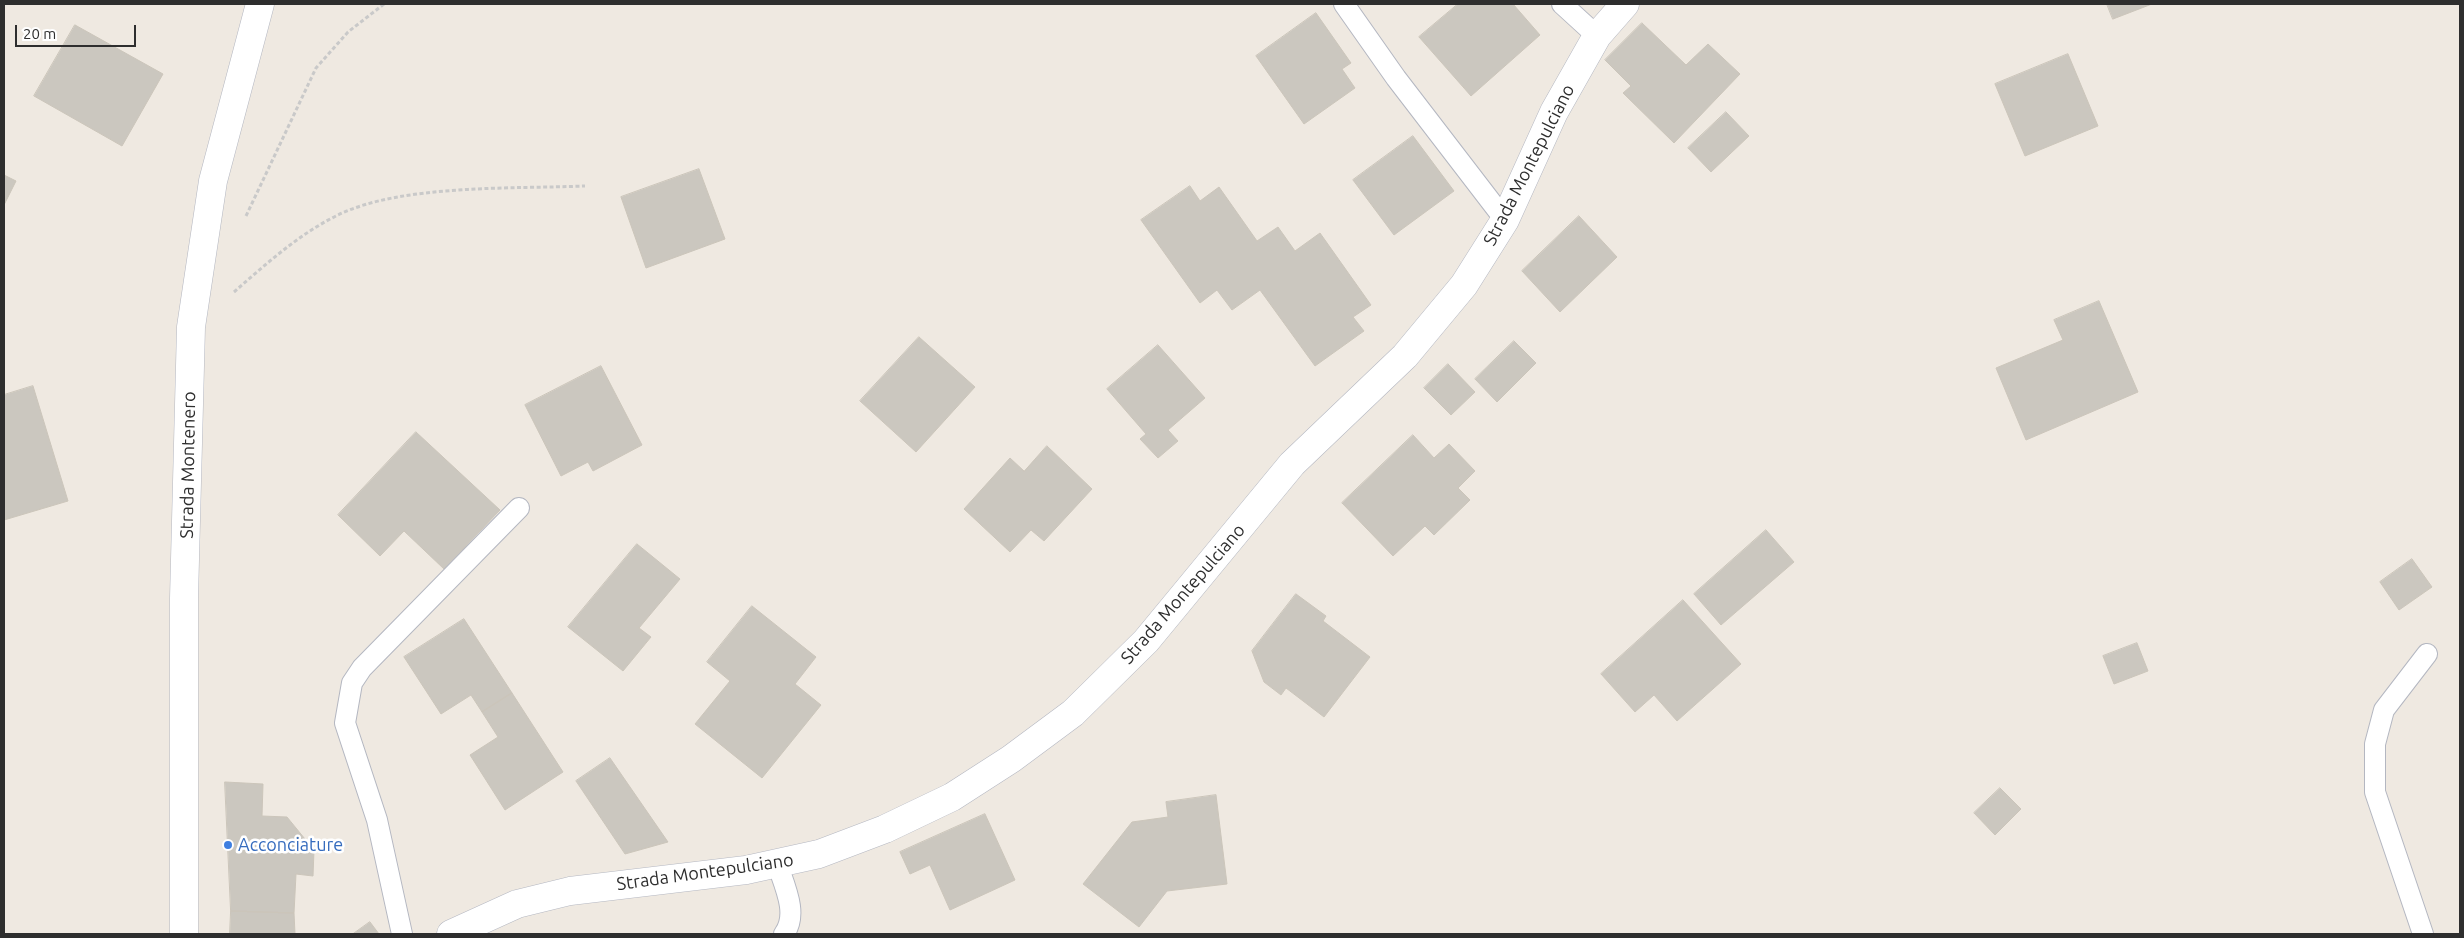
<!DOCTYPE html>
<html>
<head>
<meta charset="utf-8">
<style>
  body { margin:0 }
  #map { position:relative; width:2464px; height:938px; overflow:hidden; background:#efe9e1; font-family:Ubuntu,sans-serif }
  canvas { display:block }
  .frame { position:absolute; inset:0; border:5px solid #2e2e2e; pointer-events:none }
  .scale { position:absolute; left:15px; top:25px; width:121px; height:22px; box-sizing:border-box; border:2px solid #2e2e2e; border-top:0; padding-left:6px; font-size:15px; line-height:18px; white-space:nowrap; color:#2e2e2e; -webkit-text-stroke:4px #fff; paint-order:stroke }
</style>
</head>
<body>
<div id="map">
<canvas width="2464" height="938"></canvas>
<div class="frame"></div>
<div class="scale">20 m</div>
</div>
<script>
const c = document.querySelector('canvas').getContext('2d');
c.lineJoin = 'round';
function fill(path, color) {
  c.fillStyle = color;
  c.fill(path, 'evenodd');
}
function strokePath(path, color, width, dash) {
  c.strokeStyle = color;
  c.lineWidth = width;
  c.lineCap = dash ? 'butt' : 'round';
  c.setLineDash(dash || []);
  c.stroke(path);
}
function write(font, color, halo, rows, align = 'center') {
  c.font = font + ' Ubuntu,sans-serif';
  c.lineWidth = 5;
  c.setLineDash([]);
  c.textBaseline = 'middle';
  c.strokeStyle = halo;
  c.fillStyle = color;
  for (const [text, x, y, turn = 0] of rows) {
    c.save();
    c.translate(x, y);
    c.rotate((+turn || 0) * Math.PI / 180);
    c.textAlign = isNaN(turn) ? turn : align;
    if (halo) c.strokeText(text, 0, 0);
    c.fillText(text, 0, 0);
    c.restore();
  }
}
const building = new Path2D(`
  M 1458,4 L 1513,4 L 1540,35 L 1471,96 L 1419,37 Z
  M 2107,4 L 2152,4 L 2113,19 Z
  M 1316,13 L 1351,63 L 1342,69 L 1355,88 L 1304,124 L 1256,56 Z
  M 1642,23 L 1686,65 L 1708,44 L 1740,74 L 1674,143 L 1623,93 L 1631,86 L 1605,60 Z
  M 75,25 L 163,74 L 122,146 L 34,96 Z
  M 2068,54 L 2098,126 L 2025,156 L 1995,84 Z
  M 1726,112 L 1749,136 L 1711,172 L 1688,148 Z
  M 1413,136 L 1454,191 L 1394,235 L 1353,180 Z
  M 699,169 L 725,239 L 646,268 L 621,197 Z
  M 4,175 L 16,181 L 4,205 Z
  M 1190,186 L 1200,201 L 1219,187 L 1257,241 L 1278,227 L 1295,251 L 1320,233 L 1371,305 L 1353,317 L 1364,331 L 1315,366 L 1260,290 L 1232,310 L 1217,290 L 1200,303 L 1141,220 Z
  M 1579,216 L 1617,257 L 1560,312 L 1522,271 Z
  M 2099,301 L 2138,392 L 2026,440 L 1996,368 L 2063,340 L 2054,320 Z
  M 919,337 L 975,387 L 916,452 L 860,401 Z
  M 1514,341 L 1536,363 L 1497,402 L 1475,379 Z
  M 1158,345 L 1205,398 L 1168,430 L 1178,441 L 1158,458 L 1140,439 L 1146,434 L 1107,389 Z
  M 1448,364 L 1475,392 L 1451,415 L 1424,388 Z
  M 601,366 L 642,445 L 593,471 L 588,462 L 561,476 L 525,405 Z
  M 33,386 L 68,501 L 4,520 L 4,395 Z
  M 416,432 L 500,510 L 444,569 L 404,531 L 380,556 L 338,515 Z
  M 1413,435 L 1434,458 L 1449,444 L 1475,471 L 1458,488 L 1470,500 L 1434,535 L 1425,526 L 1393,556 L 1342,503 Z
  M 1047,446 L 1092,489 L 1044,541 L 1031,530 L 1010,552 L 964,509 L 1010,458 L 1024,471 Z
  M 1766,530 L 1794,562 L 1721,625 L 1694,594 Z
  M 637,544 L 680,579 L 639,628 L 651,637 L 623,671 L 568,627 Z
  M 2412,559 L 2432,587 L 2399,610 L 2380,582 Z
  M 1296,594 L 1326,616 L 1323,621 L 1370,657 L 1324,717 L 1286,688 L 1281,695 L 1264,682 L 1252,651 Z
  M 1683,600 L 1741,664 L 1677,721 L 1654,695 L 1635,712 L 1601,674 Z
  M 752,606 L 816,657 L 795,684 L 821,705 L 762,778 L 695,724 L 730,681 L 707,662 Z
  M 464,619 L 512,693 L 482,712 L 471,695 L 441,714 L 404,657 Z
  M 2137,643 L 2148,671 L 2114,684 L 2103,656 Z
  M 512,693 L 563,772 L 505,810 L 470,755 L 498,737 L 482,712 Z
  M 610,758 L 668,842 L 625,854 L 576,781 Z
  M 225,782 L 263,784 L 262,816 L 287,817 L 314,850 L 313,876 L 296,874 L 294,913 L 231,911 Z
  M 2000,788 L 2021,809 L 1995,835 L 1974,813 Z
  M 1216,795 L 1227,884 L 1167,891 L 1139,927 L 1083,884 L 1132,822 L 1168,817 L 1166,802 Z
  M 985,814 L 1015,880 L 950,910 L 930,865 L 910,874 L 900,852 Z
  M 231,911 L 294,913 L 295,934 L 230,934 Z
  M 370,922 L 379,934 L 353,934 Z`);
fill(building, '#cbc7bf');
strokePath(building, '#cbc5ba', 1);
const service = new Path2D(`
  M 1344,4 L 1396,78 L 1505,220
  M 1562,4 L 1597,36
  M 777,863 C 784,885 799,914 784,934
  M 402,934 L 377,820 L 345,723 L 352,683 L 362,668 L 519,508
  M 2423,934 L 2375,792 L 2375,744 L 2384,710 L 2427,654`);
const minor = new Path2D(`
  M 451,934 L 517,904 L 570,891 L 746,870 L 819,854 L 885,829 L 952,797 L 1011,759 L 1073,713 L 1146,641 L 1292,464 L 1405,356 L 1464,285 L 1505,220 L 1554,112 L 1597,36 L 1625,4`);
const secondary = new Path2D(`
  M 184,934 L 184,598 L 191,327 L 213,181 L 260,4`);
strokePath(service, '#b4b7c1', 22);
strokePath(minor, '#b4b7c1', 29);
strokePath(secondary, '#b4b7c1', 29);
strokePath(new Path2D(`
  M 246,216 L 316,68 L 348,32 L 384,4
  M 234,292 C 266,264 299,234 338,215 C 401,184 514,189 585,186`), '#c9c9c9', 3, [4, 2.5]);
strokePath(service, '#fff', 20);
strokePath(minor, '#fff', 28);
strokePath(secondary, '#fff', 28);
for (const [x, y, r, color] of [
  [228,845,5,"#3f7fe0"]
]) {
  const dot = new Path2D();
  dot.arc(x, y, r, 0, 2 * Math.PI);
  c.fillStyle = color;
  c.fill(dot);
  strokePath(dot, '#fff', 2);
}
write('18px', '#2e2e2e', '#fff', [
  ["Strada Montepulciano",1529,165,-63],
  ["Strada Montenero",188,465,-89],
  ["Strada Montepulciano",1183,594,-49],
  ["Strada Montepulciano",705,872,-8]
]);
write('18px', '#366cbe', '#fff', [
  ["Acconciature",238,845]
], 'left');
</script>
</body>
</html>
